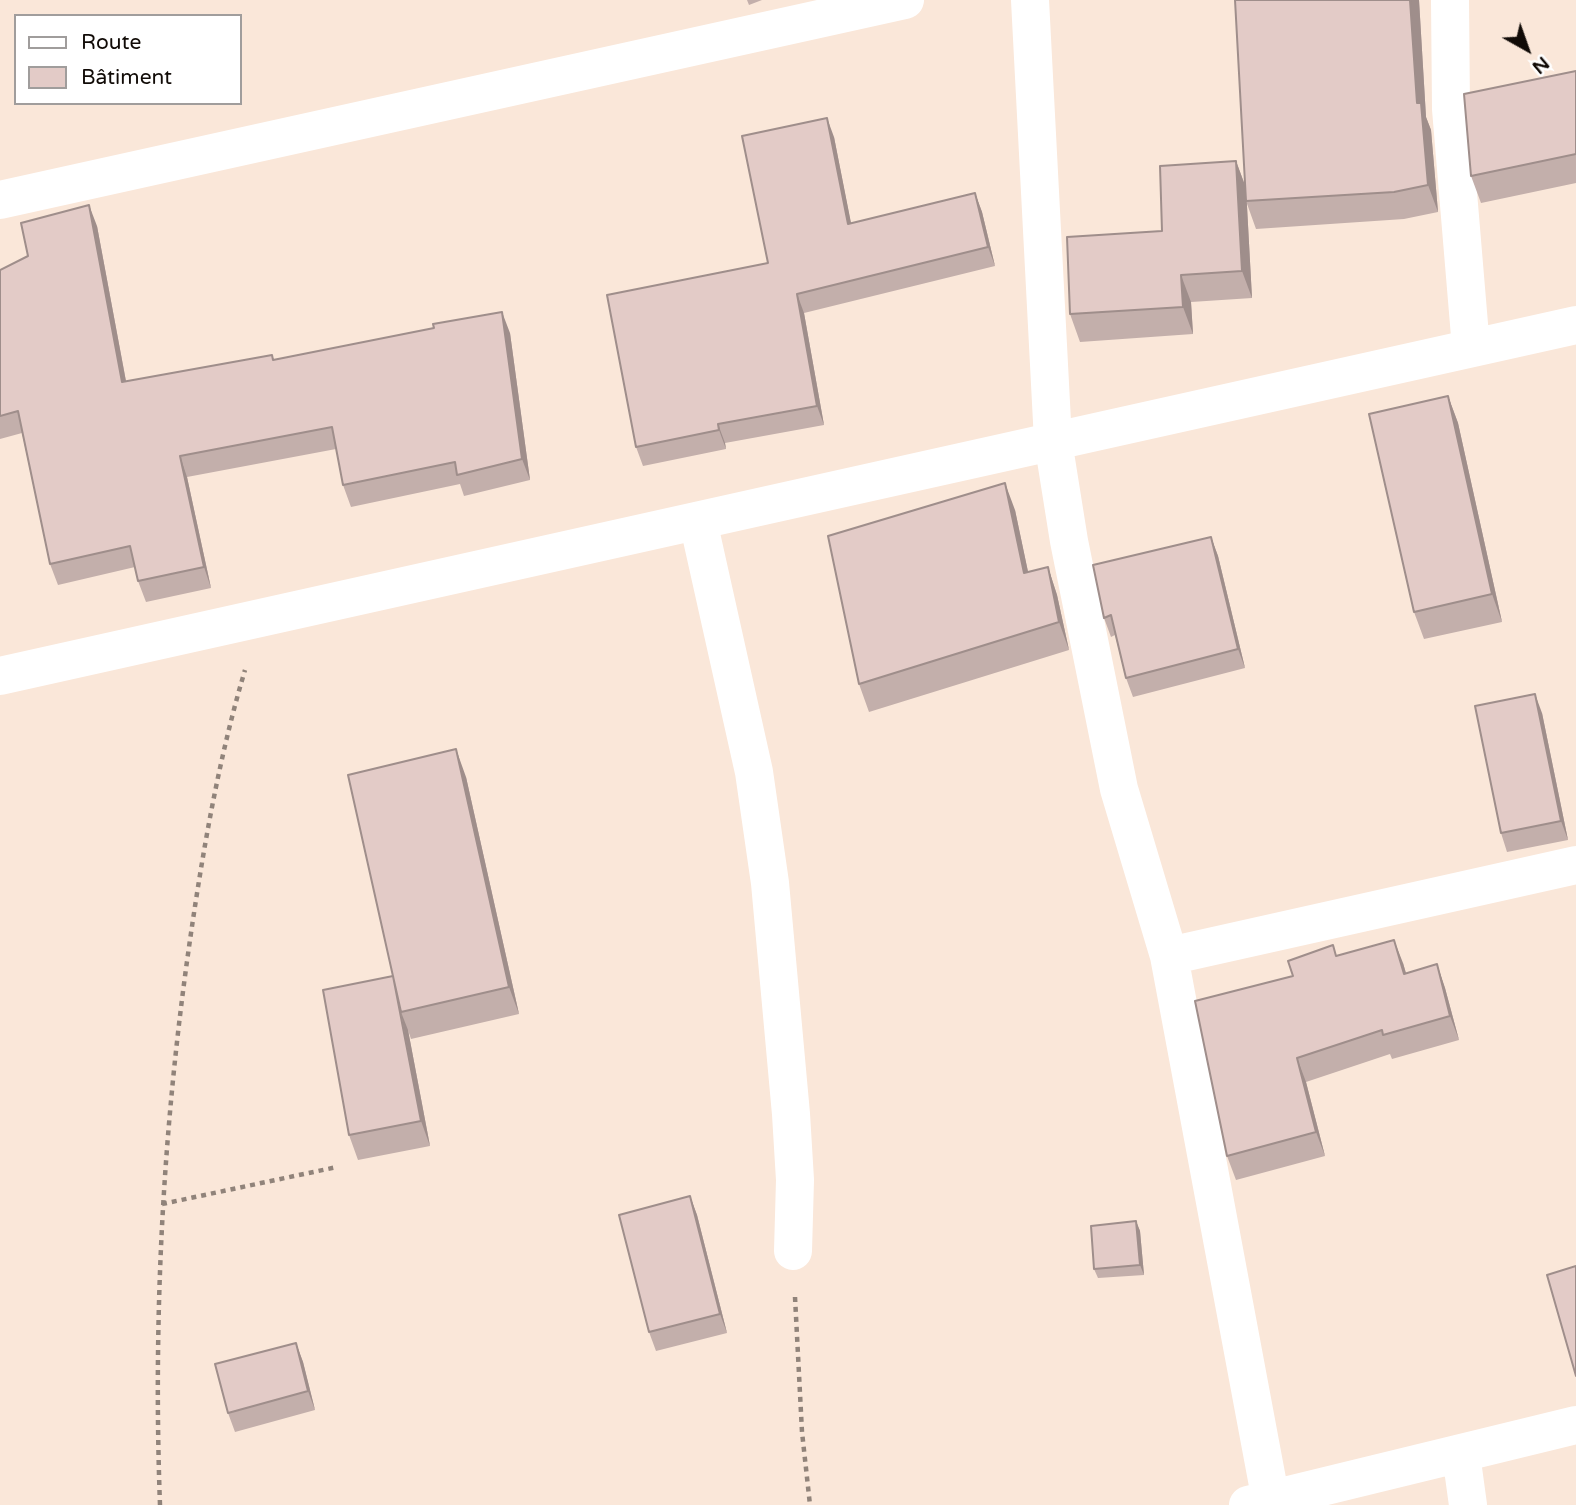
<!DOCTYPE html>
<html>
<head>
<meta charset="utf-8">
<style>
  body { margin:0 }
  #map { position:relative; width:1576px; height:1505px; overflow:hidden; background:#fae7d9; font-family:"Varela Round",sans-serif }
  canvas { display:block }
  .legend { position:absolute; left:14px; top:14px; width:228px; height:91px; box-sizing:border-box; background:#fff; border:2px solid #a09d9c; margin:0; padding:9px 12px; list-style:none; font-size:21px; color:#110b07 }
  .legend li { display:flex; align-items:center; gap:14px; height:35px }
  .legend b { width:35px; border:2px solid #a09d9c }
  .north { position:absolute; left:1492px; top:14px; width:70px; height:70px; -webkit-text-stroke:5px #fff; paint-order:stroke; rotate:140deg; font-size:19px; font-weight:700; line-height:28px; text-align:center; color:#110b07 }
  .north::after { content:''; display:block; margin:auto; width:24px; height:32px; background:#110b07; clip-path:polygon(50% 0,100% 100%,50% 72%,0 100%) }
</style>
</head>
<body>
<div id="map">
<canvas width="1576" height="1505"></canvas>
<ul class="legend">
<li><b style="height:9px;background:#fff"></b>Route</li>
<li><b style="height:19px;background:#e3cbc7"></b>Bâtiment</li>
</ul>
<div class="north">N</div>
</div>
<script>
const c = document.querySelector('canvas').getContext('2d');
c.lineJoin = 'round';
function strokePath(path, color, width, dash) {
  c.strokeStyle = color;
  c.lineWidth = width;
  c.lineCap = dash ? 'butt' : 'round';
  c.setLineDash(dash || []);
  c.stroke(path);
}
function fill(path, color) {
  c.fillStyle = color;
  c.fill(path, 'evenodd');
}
strokePath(new Path2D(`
  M 162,1204 L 337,1167
  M 795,1297 L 802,1432 L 810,1505
  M 160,1505 C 153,1316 163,1127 190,940 C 203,850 219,757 245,670`), '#90837a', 4.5, [5, 5]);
strokePath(new Path2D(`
  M 1030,0 L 1053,441 L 1069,541 L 1119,789 L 1169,956 L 1271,1501
  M 1450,0 L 1451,109 L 1471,348
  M 0,200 L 905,0
  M 698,521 L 754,772 L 770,883 L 791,1114 L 795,1180 L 793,1251
  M 0,676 L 1576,325
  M 1169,956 L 1576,865
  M 1461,1454 L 1468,1505
  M 1248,1505 L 1576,1425`), '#fff', 38);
fill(new Path2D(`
  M 747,0 L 762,0 L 749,5 Z
  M 1235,0 L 1419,0 L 1426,117 L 1431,130 L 1438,212 L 1404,219 L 1256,229 L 1246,201 Z
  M 1576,71 L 1576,183 L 1481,203 L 1471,176 Z
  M 834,137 L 851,224 L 975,193 L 982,212 L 995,266 L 804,313 L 824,425 L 725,443 L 726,449 L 643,466 L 636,447 L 768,263 Z
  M 1236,161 L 1246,188 L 1252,298 L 1191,302 L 1193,334 L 1080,342 L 1070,314 L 1162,231 Z
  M 97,226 L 126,381 L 274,360 L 510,333 L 530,480 L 464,496 L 460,484 L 351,507 L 343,485 L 336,449 L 187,477 L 211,588 L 146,602 L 138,581 L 135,567 L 58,585 L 50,564 L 22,433 L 0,439 L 0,270 Z
  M 1448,396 L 1458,423 L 1502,622 L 1424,639 L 1414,612 Z
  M 1015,510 L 1028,572 L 1048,567 L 1057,595 L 1069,650 L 869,712 L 859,684 Z
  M 1211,537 L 1218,556 L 1245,668 L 1133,697 L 1126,678 L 1115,635 L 1111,637 L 1104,618 Z
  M 1542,713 L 1568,840 L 1507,852 L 1501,833 Z
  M 466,777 L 519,1014 L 411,1039 L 408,1030 L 430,1146 L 358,1160 L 349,1135 L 393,976 Z
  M 1337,956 L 1403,963 L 1406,973 L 1437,964 L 1445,988 L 1459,1040 L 1392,1059 L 1390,1054 L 1306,1082 L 1325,1156 L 1236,1180 L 1227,1156 L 1293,976 Z
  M 690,1196 L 697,1215 L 727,1333 L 656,1351 L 649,1332 Z
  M 1136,1221 L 1140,1231 L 1144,1275 L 1098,1278 L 1094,1269 Z
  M 296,1343 L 303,1362 L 315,1410 L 235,1432 L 228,1413 Z`), '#c3afab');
fill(new Path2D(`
  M 1410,0 L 1419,0 L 1426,117 L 1431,130 L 1438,212 L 1428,185 L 1417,103 Z
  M 827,118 L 834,137 L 855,243 L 848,224 Z
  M 1236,161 L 1246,188 L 1252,298 L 1242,271 Z
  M 975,193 L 982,212 L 995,266 L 988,247 Z
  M 89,205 L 97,226 L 130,403 L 122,382 Z
  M 1181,275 L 1191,302 L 1193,334 L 1183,307 Z
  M 797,294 L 804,313 L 824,425 L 817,406 Z
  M 502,312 L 510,333 L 530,480 L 522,459 Z
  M 1448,396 L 1458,423 L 1502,622 L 1492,594 Z
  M 718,424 L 725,443 L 726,449 L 719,430 Z
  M 180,456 L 187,477 L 211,588 L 204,567 Z
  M 1005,483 L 1015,510 L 1034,600 L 1024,573 Z
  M 1211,537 L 1218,556 L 1245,668 L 1238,649 Z
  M 1048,567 L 1057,595 L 1069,650 L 1059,622 Z
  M 1535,694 L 1542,713 L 1568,840 L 1561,821 Z
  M 456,749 L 466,777 L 519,1014 L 509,987 Z
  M 1394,940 L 1403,963 L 1413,998 L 1404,974 Z
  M 1437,964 L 1445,988 L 1459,1040 L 1450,1016 Z
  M 394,976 L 401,1012 L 408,1030 L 430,1146 L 421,1121 Z
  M 1297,1058 L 1306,1082 L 1325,1156 L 1316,1132 Z
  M 690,1196 L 697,1215 L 727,1333 L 720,1314 Z
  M 1136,1221 L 1140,1231 L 1144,1275 L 1140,1265 Z
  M 296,1343 L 303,1362 L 315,1410 L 308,1391 Z`), '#9f8e8b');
const building = new Path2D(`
  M 1235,0 L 1410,0 L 1417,103 L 1421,103 L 1428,185 L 1394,192 L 1246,201 Z
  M 1576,71 L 1576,154 L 1471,176 L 1464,94 Z
  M 827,118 L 848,224 L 975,193 L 988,247 L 797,294 L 817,406 L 718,424 L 719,430 L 636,447 L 607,295 L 768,263 L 742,136 Z
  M 1236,161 L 1242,271 L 1181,275 L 1183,307 L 1070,314 L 1067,237 L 1162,231 L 1160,166 Z
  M 89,205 L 122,382 L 272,355 L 273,360 L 434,328 L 433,324 L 502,312 L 522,459 L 457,475 L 455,462 L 343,485 L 332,427 L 180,456 L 204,567 L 138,581 L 130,546 L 50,564 L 18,411 L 0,416 L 0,270 L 28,256 L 21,223 Z
  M 1448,396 L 1492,594 L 1414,612 L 1369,414 Z
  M 1005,483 L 1024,573 L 1048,567 L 1059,622 L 859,684 L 828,536 Z
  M 1211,537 L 1238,649 L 1126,678 L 1111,615 L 1104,618 L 1093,565 Z
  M 1535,694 L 1561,821 L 1501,833 L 1475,706 Z
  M 456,749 L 509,987 L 401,1012 L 348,775 Z
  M 1394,940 L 1404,974 L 1437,964 L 1450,1016 L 1383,1035 L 1382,1030 L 1297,1058 L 1316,1132 L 1227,1156 L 1195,1001 L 1293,976 L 1288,961 L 1333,945 L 1336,956 Z
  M 393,976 L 421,1121 L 349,1135 L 323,990 Z
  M 690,1196 L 720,1314 L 649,1332 L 619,1215 Z
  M 1136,1221 L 1140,1265 L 1094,1269 L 1091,1226 Z
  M 1576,1266 L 1576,1376 L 1547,1275 Z
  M 296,1343 L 308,1391 L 228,1413 L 215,1364 Z`);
fill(building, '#e3cbc7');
strokePath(building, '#9f8e8b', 2);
</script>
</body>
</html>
